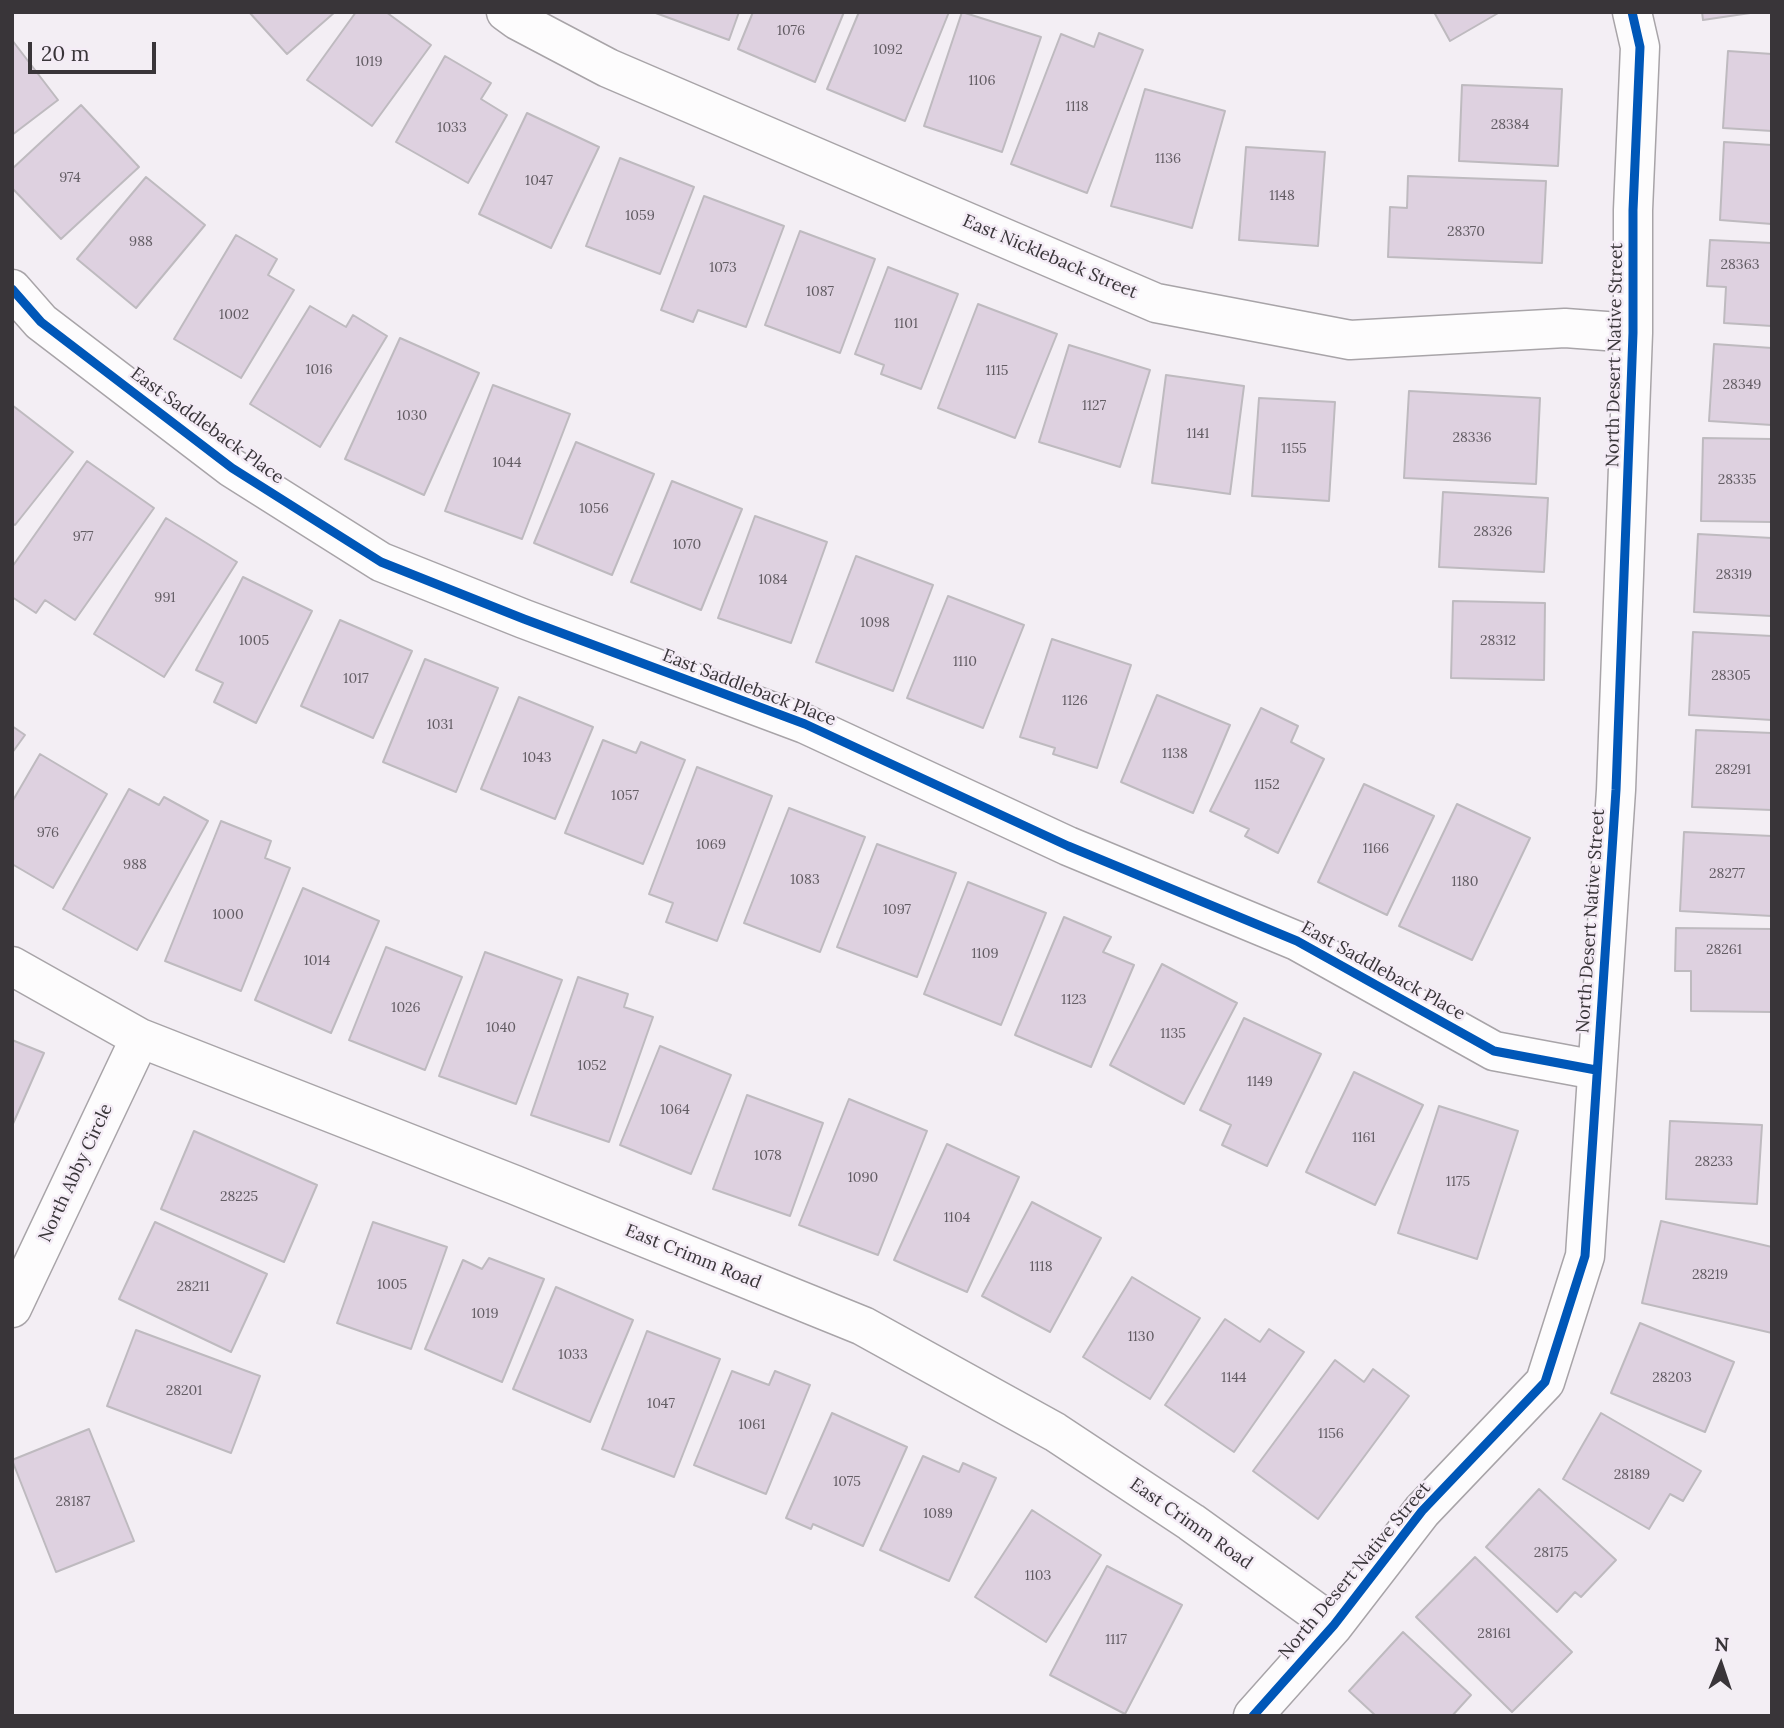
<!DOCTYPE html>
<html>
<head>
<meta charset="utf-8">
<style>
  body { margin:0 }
  #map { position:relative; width:1784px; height:1728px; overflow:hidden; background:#f3eef4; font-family:Lora,serif }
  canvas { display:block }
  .frame { position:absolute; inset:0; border:14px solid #393539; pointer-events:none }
  .north { position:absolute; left:1686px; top:1630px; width:70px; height:70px; -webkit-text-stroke:5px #f4ecf6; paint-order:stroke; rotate:2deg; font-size:19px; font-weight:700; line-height:28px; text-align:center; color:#393539 }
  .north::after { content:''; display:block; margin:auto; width:24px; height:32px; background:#393539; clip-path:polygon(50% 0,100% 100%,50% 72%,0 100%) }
  .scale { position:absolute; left:28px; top:42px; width:128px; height:32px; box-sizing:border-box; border:4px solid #393539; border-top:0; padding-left:9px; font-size:21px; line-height:24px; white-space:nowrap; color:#393539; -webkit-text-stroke:5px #f4ecf6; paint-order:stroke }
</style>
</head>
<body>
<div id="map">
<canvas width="1784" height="1728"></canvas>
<div class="frame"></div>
<div class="north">N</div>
<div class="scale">20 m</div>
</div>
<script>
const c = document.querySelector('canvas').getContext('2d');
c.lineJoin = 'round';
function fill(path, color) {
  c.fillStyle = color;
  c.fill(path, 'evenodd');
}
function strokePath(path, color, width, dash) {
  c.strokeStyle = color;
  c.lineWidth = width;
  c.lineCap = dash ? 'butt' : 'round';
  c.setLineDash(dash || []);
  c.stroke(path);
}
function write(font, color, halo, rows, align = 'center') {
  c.font = font + ' Lora,serif';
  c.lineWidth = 5;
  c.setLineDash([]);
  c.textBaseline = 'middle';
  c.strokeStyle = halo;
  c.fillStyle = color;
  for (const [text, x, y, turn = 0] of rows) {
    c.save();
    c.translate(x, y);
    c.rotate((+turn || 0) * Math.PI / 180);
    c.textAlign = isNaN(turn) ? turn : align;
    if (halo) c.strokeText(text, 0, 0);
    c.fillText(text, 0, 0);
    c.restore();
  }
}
const building = new Path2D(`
  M 249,12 L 335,12 L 287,54 Z
  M 356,12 L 386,12 L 431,45 L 372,126 L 307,80 Z
  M 653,12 L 739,12 L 729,40 Z
  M 753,12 L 844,12 L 815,82 L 738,49 Z
  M 859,12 L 949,12 L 905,121 L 827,89 Z
  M 962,12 L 1041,37 L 1002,152 L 924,126 Z
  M 1434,12 L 1500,12 L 1450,41 Z
  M 1702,12 L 1757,12 L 1703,20 Z
  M 1099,33 L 1143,50 L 1087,193 L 1011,164 L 1061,34 L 1094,47 Z
  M 12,40 L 58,100 L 12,135 Z
  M 1728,51 L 1772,54 L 1772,131 L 1723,128 Z
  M 445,56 L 491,83 L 481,99 L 507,115 L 468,183 L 396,142 Z
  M 1462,85 L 1562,89 L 1558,166 L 1459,161 Z
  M 1145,89 L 1225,111 L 1192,228 L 1111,206 Z
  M 81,105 L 139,167 L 61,239 L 12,188 L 12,169 Z
  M 527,113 L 599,147 L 551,248 L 479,214 Z
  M 1724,142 L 1772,145 L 1772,224 L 1720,220 Z
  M 1246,147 L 1325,152 L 1318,246 L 1239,240 Z
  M 620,158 L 694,187 L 660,274 L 586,246 Z
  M 1408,176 L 1546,181 L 1542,263 L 1388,257 L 1390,207 L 1407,208 Z
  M 146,177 L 205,225 L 136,308 L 77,259 Z
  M 704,196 L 784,226 L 746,327 L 698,310 L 693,322 L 661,310 Z
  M 800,231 L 875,259 L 840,353 L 765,325 Z
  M 236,235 L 277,259 L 268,275 L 294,290 L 241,378 L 174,339 Z
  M 1710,240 L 1772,243 L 1772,326 L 1724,323 L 1726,287 L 1707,286 Z
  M 888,267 L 958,294 L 921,389 L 881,374 L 884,365 L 855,354 Z
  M 978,304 L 1057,334 L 1015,438 L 938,408 Z
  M 310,306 L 346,327 L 353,315 L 387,336 L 320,447 L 250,404 Z
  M 400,338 L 479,373 L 424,495 L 345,459 Z
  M 1714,344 L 1772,348 L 1772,425 L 1709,421 Z
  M 1069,345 L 1150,370 L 1120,467 L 1039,442 Z
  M 1166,375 L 1244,386 L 1230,494 L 1152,483 Z
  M 493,385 L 570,414 L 522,539 L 445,511 Z
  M 1409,391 L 1540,398 L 1536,484 L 1404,478 Z
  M 1259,398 L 1335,402 L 1329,501 L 1252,496 Z
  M 12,405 L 73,452 L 15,525 L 12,523 Z
  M 1703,438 L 1772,439 L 1772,522 L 1701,521 Z
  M 576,442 L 654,474 L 612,575 L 534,543 Z
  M 87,461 L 154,508 L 75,620 L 45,600 L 36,613 L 12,597 L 12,567 Z
  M 672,481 L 742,509 L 701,610 L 631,582 Z
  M 1443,492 L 1548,498 L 1544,572 L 1439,567 Z
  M 755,516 L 827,542 L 791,643 L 718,618 Z
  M 166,518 L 237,562 L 164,677 L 94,634 Z
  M 1698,534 L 1772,538 L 1772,616 L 1694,612 Z
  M 856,556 L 933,585 L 893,691 L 816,662 Z
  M 243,577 L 312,611 L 256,723 L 214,702 L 223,683 L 196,670 Z
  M 948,596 L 1024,625 L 983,728 L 907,698 Z
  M 1453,601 L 1545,603 L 1544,680 L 1451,678 Z
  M 340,620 L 412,651 L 373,738 L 301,706 Z
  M 1693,632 L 1772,636 L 1772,720 L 1689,715 Z
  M 1052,639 L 1131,665 L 1097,768 L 1053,754 L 1055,748 L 1020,737 Z
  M 425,659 L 498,688 L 456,792 L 383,762 Z
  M 1157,695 L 1230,725 L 1193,813 L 1121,782 Z
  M 519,697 L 593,727 L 555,819 L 481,789 Z
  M 1261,708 L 1298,726 L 1291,742 L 1324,759 L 1278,853 L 1245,836 L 1249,829 L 1210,811 Z
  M 12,726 L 25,735 L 12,753 Z
  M 1696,730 L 1772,733 L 1772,810 L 1692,807 Z
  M 603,740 L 636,753 L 641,742 L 685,760 L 643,864 L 565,833 Z
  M 40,754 L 107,794 L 53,888 L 12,864 L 12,802 Z
  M 697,767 L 772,796 L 717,941 L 666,922 L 673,903 L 649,894 Z
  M 1364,784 L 1434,816 L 1387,915 L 1318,882 Z
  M 129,789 L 159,805 L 164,797 L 208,821 L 137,950 L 63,909 Z
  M 1457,804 L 1530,838 L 1472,960 L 1399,926 Z
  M 789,808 L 865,837 L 820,952 L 744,923 Z
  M 221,821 L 271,841 L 265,858 L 290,868 L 241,991 L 165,961 Z
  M 1684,832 L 1772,836 L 1772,916 L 1680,911 Z
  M 877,844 L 956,873 L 917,977 L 837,947 Z
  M 968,882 L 1046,913 L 1001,1025 L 924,994 Z
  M 303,888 L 379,921 L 331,1033 L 255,1000 Z
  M 1064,917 L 1111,937 L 1103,952 L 1134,965 L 1091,1067 L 1015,1035 Z
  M 1676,928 L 1772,929 L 1772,1012 L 1691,1011 L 1691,971 L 1675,971 Z
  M 386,947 L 462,977 L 425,1070 L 349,1040 Z
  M 485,952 L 562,980 L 516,1104 L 439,1076 Z
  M 1162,964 L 1237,1003 L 1184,1104 L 1110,1065 Z
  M 578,977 L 628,994 L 624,1007 L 653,1017 L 609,1142 L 531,1115 Z
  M 1244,1018 L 1321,1054 L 1267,1166 L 1222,1145 L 1231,1125 L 1200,1110 Z
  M 12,1040 L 44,1053 L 12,1126 Z
  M 660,1046 L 731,1075 L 691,1174 L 620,1145 Z
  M 1354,1072 L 1423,1105 L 1375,1205 L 1306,1172 Z
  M 747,1095 L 823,1123 L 790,1216 L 713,1189 Z
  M 849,1099 L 927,1131 L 878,1255 L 799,1225 Z
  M 1439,1106 L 1518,1131 L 1477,1259 L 1398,1233 Z
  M 1670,1121 L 1762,1125 L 1757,1204 L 1666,1199 Z
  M 194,1131 L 317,1185 L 284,1262 L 161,1209 Z
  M 947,1144 L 1019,1177 L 967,1292 L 894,1260 Z
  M 1032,1202 L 1101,1238 L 1050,1332 L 982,1296 Z
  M 1661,1221 L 1772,1247 L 1772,1333 L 1642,1303 Z
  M 155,1222 L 267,1274 L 231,1352 L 119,1299 Z
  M 373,1222 L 447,1247 L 411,1349 L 337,1323 Z
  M 489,1258 L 544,1279 L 502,1382 L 425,1349 L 463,1260 L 482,1269 Z
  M 1132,1277 L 1200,1318 L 1150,1399 L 1083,1357 Z
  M 556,1287 L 633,1320 L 590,1422 L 513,1389 Z
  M 1225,1319 L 1260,1342 L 1269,1329 L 1304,1352 L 1234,1452 L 1165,1405 Z
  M 1640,1323 L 1734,1362 L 1705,1432 L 1611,1393 Z
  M 136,1330 L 260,1376 L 231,1453 L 107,1406 Z
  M 647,1331 L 720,1359 L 674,1477 L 602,1449 Z
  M 1335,1360 L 1364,1382 L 1373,1369 L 1409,1396 L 1318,1519 L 1253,1471 Z
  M 732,1371 L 769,1385 L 775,1371 L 810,1385 L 766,1494 L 694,1465 Z
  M 832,1413 L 907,1447 L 863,1546 L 813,1524 L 811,1529 L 786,1518 Z
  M 1601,1413 L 1701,1471 L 1683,1501 L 1670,1494 L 1649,1529 L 1563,1479 Z
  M 89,1429 L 134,1541 L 56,1572 L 12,1460 Z
  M 923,1456 L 959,1472 L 963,1463 L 996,1478 L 949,1581 L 880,1550 Z
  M 1539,1489 L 1616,1560 L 1581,1597 L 1575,1592 L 1557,1612 L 1486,1547 Z
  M 1032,1510 L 1101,1555 L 1046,1642 L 975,1597 Z
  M 1475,1557 L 1572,1652 L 1512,1712 L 1416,1617 Z
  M 1107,1566 L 1182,1605 L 1125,1714 L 1050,1675 Z
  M 1403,1632 L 1471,1695 L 1452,1716 L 1376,1716 L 1349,1691 Z`);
fill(building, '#ded1e0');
strokePath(building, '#bebabf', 2);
const minor = new Path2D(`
  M 506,12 L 517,20 L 608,68 L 1156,303 L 1350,340 L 1565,328 L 1633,333
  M 12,289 L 41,322 L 232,468 L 381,562 L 524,619 L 805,724 L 1068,846 L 1297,941 L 1494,1051 L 1596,1070
  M 12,966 L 140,1038 L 515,1185 L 863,1326 L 1055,1432 L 1191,1522 L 1334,1625
  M 12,1308 L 140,1038
  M 1253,1716 L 1334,1625 L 1422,1511 L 1545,1382 L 1585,1256 L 1616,790 L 1633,333 L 1633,210 L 1640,47 L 1632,12`);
strokePath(minor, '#a8a4a8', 41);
strokePath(minor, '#fdfcfd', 38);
strokePath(new Path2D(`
  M 12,289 L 41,322 L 232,468 L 381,562 L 524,619 L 805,724 L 1068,846 L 1297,941 L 1494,1051 L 1596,1070
  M 1253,1716 L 1334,1625 L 1422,1511 L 1545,1382 L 1585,1256 L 1616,790 L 1633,333 L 1633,210 L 1640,47 L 1632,12`), '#0057b8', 9);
write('14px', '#625c63', null, [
  ["1076",791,31],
  ["1092",888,50],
  ["1019",369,62],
  ["1106",982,81],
  ["1118",1077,107],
  ["28384",1510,125],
  ["1033",452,128],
  ["1136",1168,159],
  ["974",70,178],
  ["1047",539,181],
  ["1148",1282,196],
  ["1059",640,216],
  ["28370",1466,232],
  ["988",141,242],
  ["28363",1740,265],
  ["1073",723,268],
  ["1087",820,292],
  ["1002",234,315],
  ["1101",906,324],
  ["1016",319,370],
  ["1115",997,371],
  ["28349",1742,385],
  ["1127",1094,406],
  ["1030",412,416],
  ["1141",1198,434],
  ["28336",1472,438],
  ["1155",1294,449],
  ["1044",507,463],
  ["28335",1737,480],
  ["1056",594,509],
  ["28326",1493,532],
  ["977",83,537],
  ["1070",687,545],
  ["28319",1734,575],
  ["1084",773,580],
  ["991",165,598],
  ["1098",875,623],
  ["1005",254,641],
  ["28312",1498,641],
  ["1110",965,662],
  ["28305",1731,676],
  ["1017",356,679],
  ["1126",1075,701],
  ["1031",440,725],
  ["1138",1175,754],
  ["1043",537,758],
  ["28291",1733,770],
  ["1152",1267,785],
  ["1057",625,796],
  ["976",48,833],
  ["1069",711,845],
  ["1166",1376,849],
  ["988",135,865],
  ["28277",1727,874],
  ["1083",805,880],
  ["1180",1465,882],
  ["1097",897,910],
  ["1000",228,915],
  ["28261",1724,950],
  ["1109",985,954],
  ["1014",317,961],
  ["1123",1074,1000],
  ["1026",406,1008],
  ["1040",501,1028],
  ["1135",1173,1034],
  ["1052",592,1066],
  ["1149",1260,1082],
  ["1064",675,1110],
  ["1161",1364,1138],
  ["1078",768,1156],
  ["28233",1714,1162],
  ["1090",863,1178],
  ["1175",1458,1182],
  ["28225",239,1197],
  ["1104",957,1218],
  ["1118",1041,1267],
  ["28219",1710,1275],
  ["1005",392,1285],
  ["28211",193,1287],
  ["1019",485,1314],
  ["1130",1141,1337],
  ["1033",573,1355],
  ["1144",1234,1378],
  ["28203",1672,1378],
  ["28201",184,1391],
  ["1047",661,1404],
  ["1061",752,1425],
  ["1156",1331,1434],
  ["28189",1632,1475],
  ["1075",847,1482],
  ["28187",73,1502],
  ["1089",938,1514],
  ["28175",1551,1553],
  ["1103",1038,1576],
  ["28161",1494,1634],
  ["1117",1116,1640]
]);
write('18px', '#393539', '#f4ecf6', [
  ["East Nickleback Street",1050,257,23],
  ["North Desert Native Street",1615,355,-89],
  ["East Saddleback Place",207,426,36],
  ["East Saddleback Place",749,688,21],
  ["North Desert Native Street",1591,921,-86],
  ["East Saddleback Place",1383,971,29],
  ["North Abby Circle",76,1173,-65],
  ["East Crimm Road",693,1257,22],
  ["East Crimm Road",1191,1524,35],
  ["North Desert Native Street",1355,1571,-50]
]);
</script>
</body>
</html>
